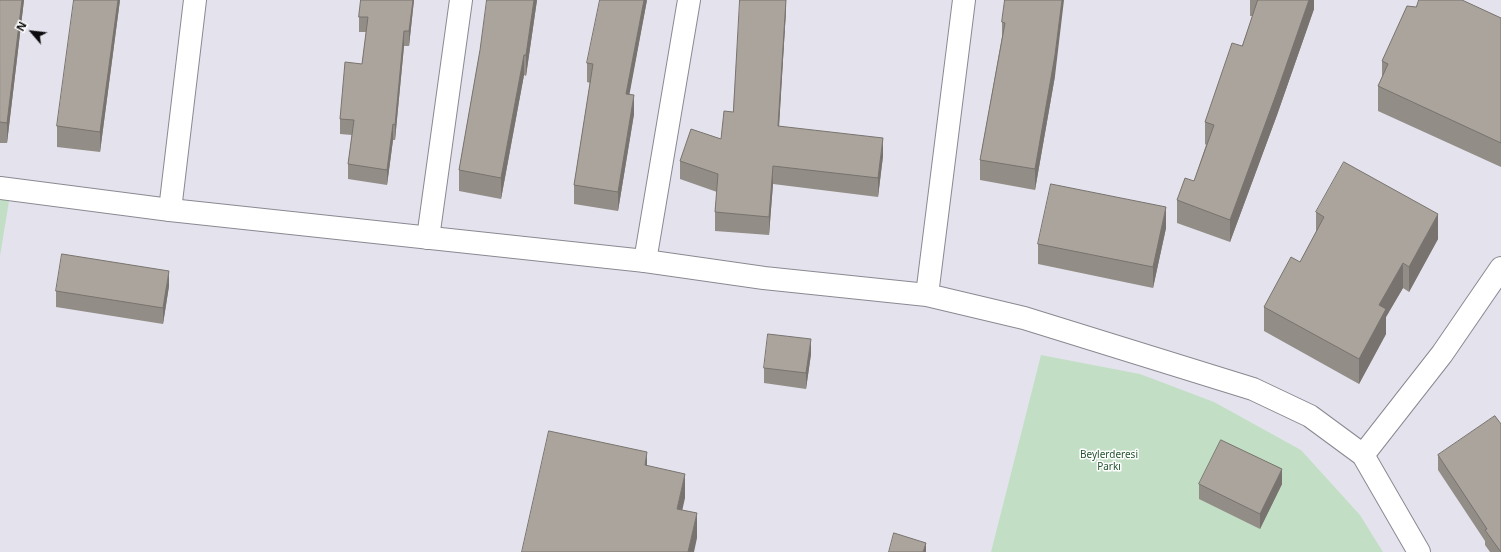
<!DOCTYPE html>
<html>
<head>
<meta charset="utf-8">
<style>
  body { margin:0 }
  #map { position:relative; width:1501px; height:552px; overflow:hidden; background:#e4e3ed; font-family:"Noto Sans",sans-serif }
  canvas { display:block }
  .north { position:absolute; left:12px; top:12px; width:40px; height:40px; -webkit-text-stroke:3px #fff; paint-order:stroke; rotate:298deg; font-size:11px; font-weight:700; line-height:16px; text-align:center; color:#0c0c0f }
  .north::after { content:''; display:block; margin:auto; width:14px; height:18px; background:#0c0c0f; clip-path:polygon(50% 0,100% 100%,50% 72%,0 100%) }
</style>
</head>
<body>
<div id="map">
<canvas width="1501" height="552"></canvas>
<div class="north">N</div>
</div>
<script>
const c = document.querySelector('canvas').getContext('2d');
c.lineJoin = 'round';
function fill(path, color) {
  c.fillStyle = color;
  c.fill(path, 'evenodd');
}
function strokePath(path, color, width, dash) {
  c.strokeStyle = color;
  c.lineWidth = width;
  c.lineCap = dash ? 'butt' : 'round';
  c.setLineDash(dash || []);
  c.stroke(path);
}
function write(font, color, halo, rows, align = 'center') {
  c.font = font + ' "Noto Sans",sans-serif';
  c.lineWidth = 3;
  c.setLineDash([]);
  c.textBaseline = 'middle';
  c.strokeStyle = halo;
  c.fillStyle = color;
  for (const [text, x, y, turn = 0] of rows) {
    c.save();
    c.translate(x, y);
    c.rotate((+turn || 0) * Math.PI / 180);
    c.textAlign = isNaN(turn) ? turn : align;
    if (halo) c.strokeText(text, 0, 0);
    c.fillText(text, 0, 0);
    c.restore();
  }
}
fill(new Path2D(`
  M 0,188 L 11,189 L 0,256 Z
  M 1041,355 L 1140,374 L 1214,402 L 1301,450 L 1360,515 L 1383,552 L 991,552 Z`), '#c2dfc6');
const street = new Path2D(`
  M 170,210 L 195,0
  M 428,238 L 461,0
  M 645,261 L 689,0
  M 1363,455 L 1442,354 L 1501,268`);
const secondary = new Path2D(`
  M 0,188 L 170,210 L 645,261 L 764,278 L 927,295 L 1024,318 L 1253,389 L 1310,416 L 1363,455 L 1419,552
  M 927,295 L 964,0`);
strokePath(street, '#8a8992', 24);
strokePath(secondary, '#8a8992', 24);
strokePath(street, '#fff', 22);
strokePath(secondary, '#fff', 22);
fill(new Path2D(`
  M 0,0 L 24,0 L 7,143 L 0,143 Z
  M 120,0 L 100,152 L 57,147 L 57,126 Z
  M 361,0 L 414,0 L 409,46 L 404,46 L 395,140 L 393,140 L 387,185 L 348,179 L 348,164 L 352,135 L 340,134 L 340,119 L 362,64 L 366,32 L 359,32 L 359,17 Z
  M 537,0 L 526,76 L 524,75 L 501,199 L 459,191 L 459,170 L 480,50 Z
  M 647,0 L 629,94 L 634,114 L 618,211 L 574,204 L 574,185 L 590,83 L 587,82 L 587,63 Z
  M 786,0 L 786,10 L 779,126 L 883,156 L 878,197 L 773,184 L 769,235 L 715,231 L 715,212 L 717,192 L 680,179 L 680,161 L 721,139 L 733,112 Z
  M 1005,0 L 1055,76 L 1035,190 L 980,180 L 980,160 L 1002,37 L 1002,22 Z
  M 1250,0 L 1314,0 L 1314,9 L 1277,115 L 1230,242 L 1177,223 L 1177,200 L 1194,181 L 1206,145 L 1205,144 L 1205,122 L 1242,46 L 1253,16 L 1250,16 Z
  M 1501,18 L 1501,167 L 1378,111 L 1378,86 L 1382,78 L 1382,61 Z
  M 1316,212 L 1438,239 L 1409,292 L 1403,288 L 1386,317 L 1386,334 L 1359,384 L 1264,331 L 1264,307 L 1300,262 L 1316,232 Z
  M 1166,228 L 1153,288 L 1038,264 L 1038,244 Z
  M 169,286 L 163,324 L 56,307 L 56,291 Z
  M 811,354 L 806,389 L 764,383 L 764,368 Z
  M 1495,416 L 1501,552 L 1490,552 L 1485,545 L 1485,541 L 1438,470 L 1438,455 Z
  M 1199,484 L 1282,484 L 1260,529 L 1199,499 Z`), '#938d87');
fill(new Path2D(`
  M 22,0 L 24,0 L 7,143 L 7,123 Z
  M 118,0 L 120,0 L 100,152 L 100,132 Z
  M 413,0 L 414,0 L 409,46 L 409,31 Z
  M 534,0 L 537,0 L 526,76 L 526,55 Z
  M 644,0 L 647,0 L 626,113 L 626,94 Z
  M 786,0 L 786,10 L 778,144 L 778,126 Z
  M 1062,0 L 1064,0 L 1055,76 L 1035,190 L 1035,169 Z
  M 1309,0 L 1314,0 L 1314,9 L 1277,115 L 1230,242 L 1230,220 Z
  M 404,31 L 404,46 L 395,140 L 395,125 Z
  M 524,55 L 524,75 L 501,199 L 501,178 Z
  M 634,95 L 634,114 L 618,211 L 618,192 Z
  M 393,124 L 393,140 L 387,185 L 387,170 Z
  M 883,138 L 883,156 L 878,197 L 878,178 Z
  M 773,166 L 773,184 L 769,235 L 769,217 Z
  M 1166,207 L 1166,228 L 1153,288 L 1153,267 Z
  M 1438,214 L 1438,239 L 1409,292 L 1409,267 Z
  M 1403,263 L 1403,288 L 1386,317 L 1386,334 L 1359,384 L 1359,359 L 1379,305 Z
  M 169,271 L 169,286 L 163,324 L 163,308 Z
  M 811,339 L 811,354 L 806,389 L 806,373 Z
  M 647,452 L 647,476 L 645,465 Z
  M 1282,469 L 1282,484 L 1260,529 L 1260,514 Z
  M 685,474 L 685,498 L 677,534 L 677,509 Z
  M 697,513 L 697,538 L 694,552 L 688,552 Z
  M 926,543 L 926,552 L 923,552 Z`), '#78736e');
const building = new Path2D(`
  M 0,0 L 22,0 L 7,123 L 0,122 Z
  M 74,0 L 118,0 L 100,132 L 57,126 Z
  M 361,0 L 413,0 L 409,31 L 404,31 L 395,125 L 393,124 L 387,170 L 348,164 L 354,120 L 340,119 L 345,62 L 362,64 L 368,17 L 359,17 Z
  M 487,0 L 534,0 L 526,55 L 524,55 L 501,178 L 459,170 L 480,50 Z
  M 600,0 L 644,0 L 626,94 L 634,95 L 618,192 L 574,185 L 593,64 L 587,63 Z
  M 740,0 L 786,0 L 778,126 L 883,138 L 878,178 L 773,166 L 769,217 L 715,212 L 718,174 L 680,161 L 691,129 L 721,139 L 724,111 L 733,112 Z
  M 1005,0 L 1062,0 L 1055,55 L 1035,169 L 980,160 L 1005,23 L 1002,22 Z
  M 1258,0 L 1309,0 L 1277,92 L 1230,220 L 1177,200 L 1185,178 L 1194,181 L 1214,125 L 1205,122 L 1232,43 L 1242,46 Z
  M 1419,0 L 1462,0 L 1501,18 L 1501,143 L 1378,86 L 1388,64 L 1382,61 L 1407,6 L 1416,7 Z
  M 1344,162 L 1438,214 L 1409,267 L 1403,263 L 1379,305 L 1386,309 L 1359,359 L 1264,307 L 1291,257 L 1300,262 L 1324,217 L 1316,212 Z
  M 1051,184 L 1166,207 L 1153,267 L 1038,244 Z
  M 62,254 L 169,271 L 163,308 L 56,291 Z
  M 768,334 L 811,339 L 806,373 L 764,368 Z
  M 1495,416 L 1501,424 L 1501,552 L 1485,530 L 1487,529 L 1438,455 Z
  M 549,431 L 647,452 L 645,465 L 685,474 L 677,509 L 697,513 L 688,552 L 522,552 Z
  M 1221,440 L 1282,469 L 1260,514 L 1199,484 Z
  M 894,533 L 926,543 L 923,552 L 889,552 Z`);
fill(building, '#aba49d');
strokePath(building, '#78736e', 1);
write('10px', '#22532e', '#fff', [
  ["Beylerderesi",1109,455],
  ["Parkı",1109,467]
]);
</script>
</body>
</html>
